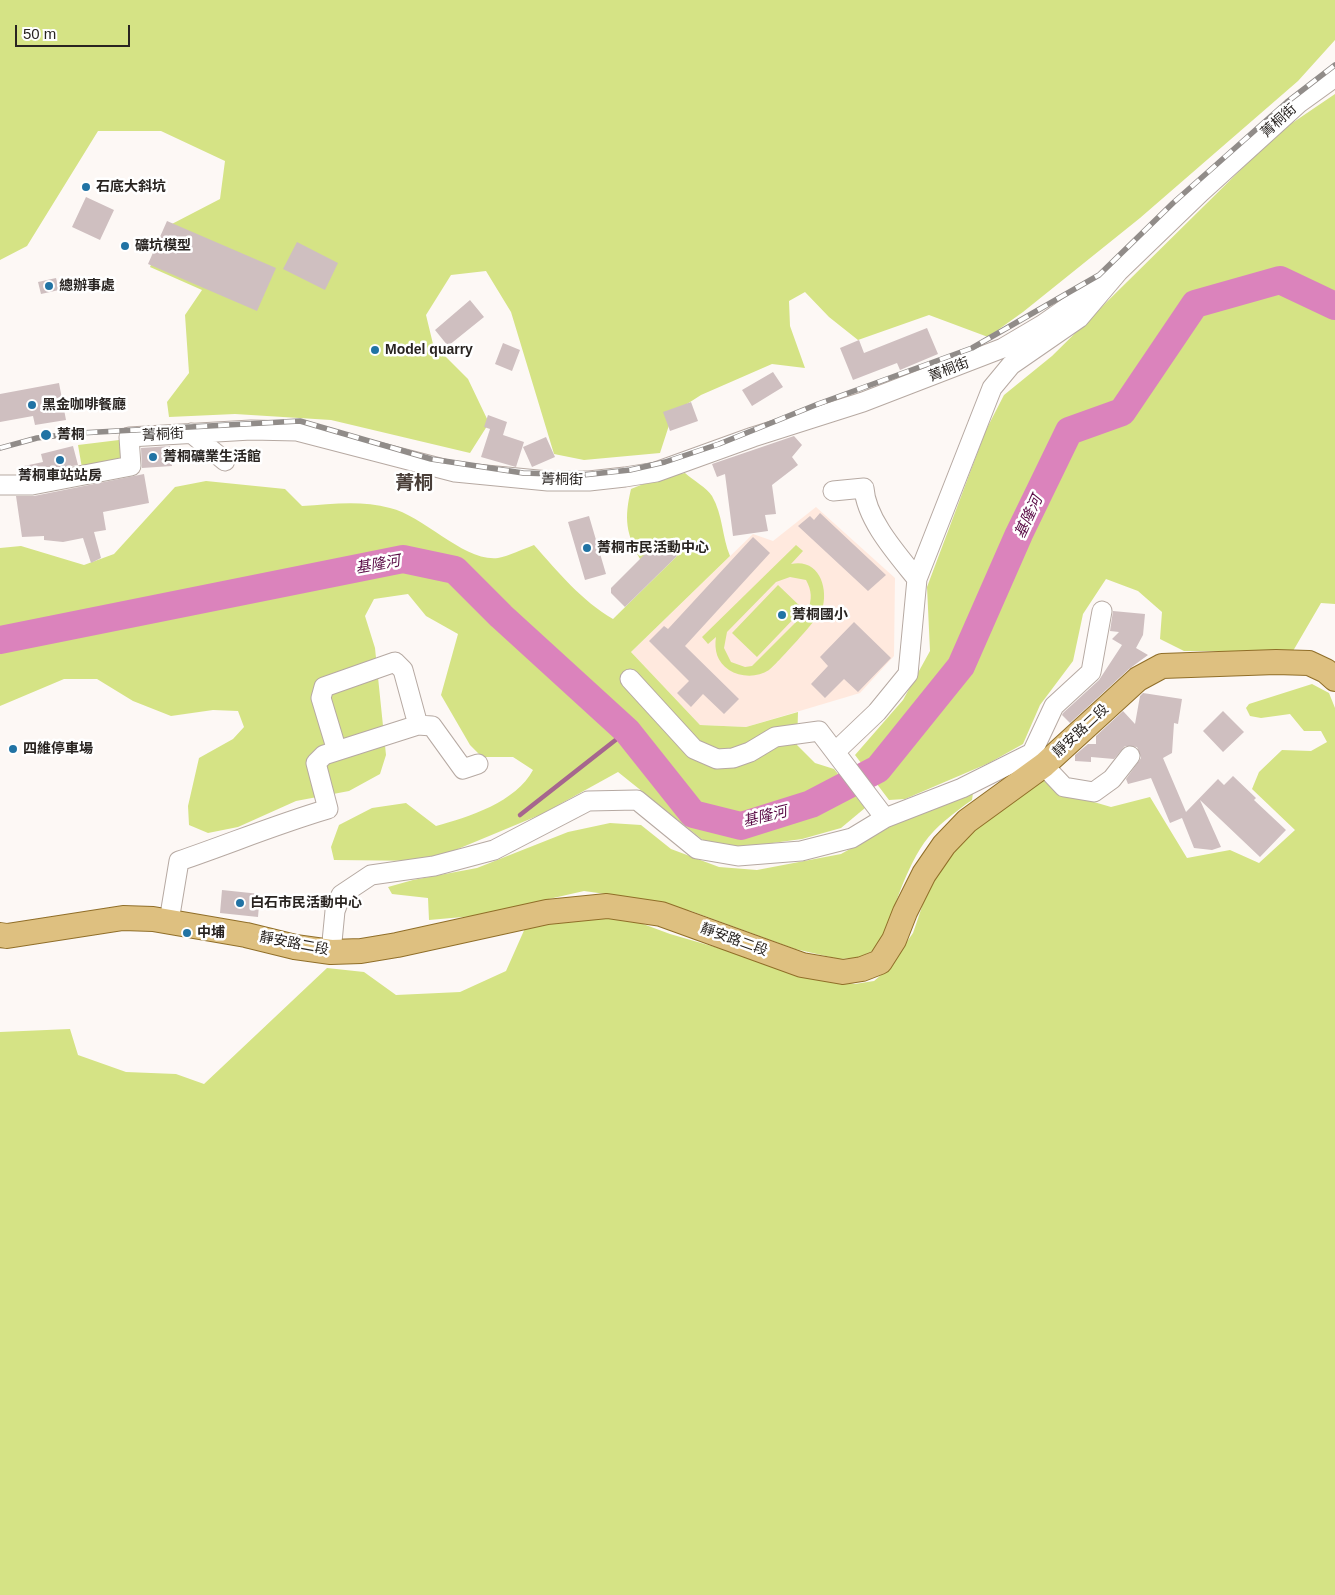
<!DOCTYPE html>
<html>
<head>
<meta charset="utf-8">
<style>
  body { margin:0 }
  #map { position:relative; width:1335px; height:1595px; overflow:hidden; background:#fdf8f5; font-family:Arial,sans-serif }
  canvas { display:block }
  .scale { position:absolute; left:15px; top:25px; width:115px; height:22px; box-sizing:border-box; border:2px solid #292421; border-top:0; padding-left:6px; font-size:15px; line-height:18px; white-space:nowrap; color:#292421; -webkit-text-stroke:4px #fff; paint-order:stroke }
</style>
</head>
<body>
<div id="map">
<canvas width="1335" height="1595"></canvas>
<div class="scale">50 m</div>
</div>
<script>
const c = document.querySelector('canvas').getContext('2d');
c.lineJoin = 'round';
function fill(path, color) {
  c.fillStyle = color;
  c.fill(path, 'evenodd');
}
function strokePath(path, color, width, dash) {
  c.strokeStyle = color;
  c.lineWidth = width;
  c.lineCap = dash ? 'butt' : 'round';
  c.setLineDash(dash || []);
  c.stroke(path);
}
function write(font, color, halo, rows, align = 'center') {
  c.font = font + ' Arial,"Noto Sans TC",sans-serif';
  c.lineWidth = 5;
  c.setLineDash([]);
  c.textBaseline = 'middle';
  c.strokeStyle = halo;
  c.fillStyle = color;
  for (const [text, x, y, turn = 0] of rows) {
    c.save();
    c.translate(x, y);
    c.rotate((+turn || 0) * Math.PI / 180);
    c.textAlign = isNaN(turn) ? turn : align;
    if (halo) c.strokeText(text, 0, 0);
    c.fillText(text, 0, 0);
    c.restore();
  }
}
fill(new Path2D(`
  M 816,507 L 895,578 L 894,656 L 860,693 L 746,727 L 700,725 L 631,652 L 753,534 L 773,541 Z`), '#ffe9de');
fill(new Path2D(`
  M 0,0 L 1335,0 L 1335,40 L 1298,81 L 1140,218 L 1023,312 L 988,337 L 929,315 L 858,340 L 829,317 L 805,292 L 789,301 L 790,326 L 805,368 L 772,364 L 701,395 L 673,413 L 660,453 L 584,460 L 554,454 L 511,312 L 486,271 L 451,275 L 426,315 L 433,344 L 468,379 L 489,423 L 470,453 L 331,420 L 235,414 L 169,417 L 167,402 L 189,373 L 185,315 L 202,290 L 150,267 L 168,226 L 220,199 L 225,161 L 161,131 L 98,131 L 27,246 L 0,260 Z
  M 1335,94 L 1335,604 L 1321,603 L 1293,651 L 1184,651 L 1160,639 L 1162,612 L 1138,591 L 1106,579 L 1083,614 L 1073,661 L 1040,705 L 1023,744 L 989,763 L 905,799 L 889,800 L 855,755 L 903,700 L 930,651 L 927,587 L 986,430 L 1004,395 L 1052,356 L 1279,132 Z
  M 119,440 L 122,463 L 82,468 L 78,445 Z
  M 685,473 C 693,480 707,488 712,496 C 723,515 722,537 730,556 L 631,652 L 700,725 L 746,727 L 798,712 L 797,745 L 815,763 L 834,769 L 865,808 L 841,828 L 802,839 L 743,847 L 704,841 L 618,772 L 542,814 L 429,861 L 334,860 L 331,847 L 339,825 L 372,808 L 406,803 L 436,826 C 469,817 516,802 533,770 L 513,757 L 482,757 L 470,745 L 441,695 L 458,634 L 426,616 L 408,594 L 374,599 L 365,616 L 375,648 L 386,755 L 380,774 L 349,791 L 296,801 L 238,827 L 208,833 L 189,825 L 188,806 L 199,758 L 233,739 L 244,727 L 238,711 L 213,710 L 171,716 L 133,701 L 97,679 L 64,679 L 0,706 L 0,548 L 21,546 L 84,565 L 114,554 L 175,487 L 206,481 L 285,489 L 302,506 C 332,504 361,500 390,508 C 424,516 464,562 498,558 C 509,556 523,549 534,545 C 558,572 582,601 613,619 L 677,556 L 640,559 C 626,533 624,519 631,489 L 658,478 Z
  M 796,545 L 803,551 L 791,564 C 819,558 829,588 822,610 C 821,615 775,666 769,670 C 757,678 740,677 729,670 C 717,662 714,650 716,637 L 708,644 L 702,637 ZM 790,577 L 806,580 C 812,591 812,599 808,610 L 752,666 L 745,667 L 731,662 L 724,648 L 727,632 L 776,582 Z
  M 778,585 L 803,609 L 757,657 L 732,633 Z
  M 1312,684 L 1329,693 L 1335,708 L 1335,1595 L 0,1595 L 0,1032 L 70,1029 L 78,1055 L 126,1072 L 176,1074 L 204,1084 L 327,968 L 364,972 L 396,995 L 460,992 L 506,971 L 526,926 L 594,917 L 627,918 L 670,934 L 815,976 L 855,984 L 874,981 L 887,970 L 913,933 L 927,892 L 946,856 L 972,828 L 1041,777 L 1063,793 L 1111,807 L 1150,797 L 1187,858 L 1230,850 L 1259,863 L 1295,830 L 1252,789 L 1259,772 L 1282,750 L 1311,751 L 1327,742 L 1321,731 L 1304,731 L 1290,714 L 1261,718 L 1250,716 L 1246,708 L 1249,704 Z
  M 973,793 L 972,800 C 955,812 936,826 924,843 C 902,875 894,914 877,949 L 857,958 L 839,959 L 795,949 L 691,911 L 627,897 L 584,891 L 474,916 L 429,920 L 428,898 L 392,894 L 388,887 L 413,880 L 477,868 L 568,832 L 610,823 L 641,825 L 671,849 L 719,867 L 757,870 L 841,854 L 895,824 Z`), '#d5e385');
strokePath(new Path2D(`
  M 520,815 L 627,731`), '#a6668e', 4.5);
strokePath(new Path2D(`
  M 0,640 L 403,559 L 455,570 L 501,616 L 627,731 L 693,814 L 741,826 L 811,804 L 878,769 L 961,666 L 1019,534 L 1069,431 L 1122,412 L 1195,304 L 1280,280 L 1335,306`), '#db83bc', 28);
fill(new Path2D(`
  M 86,197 L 114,210 L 100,240 L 72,227 Z
  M 167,221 L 276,268 L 257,311 L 148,264 Z
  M 297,242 L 338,263 L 325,290 L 283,269 Z
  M 56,278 L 59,290 L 41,294 L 38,282 Z
  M 470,300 L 484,317 L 448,346 L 435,330 Z
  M 927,328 L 938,354 L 900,370 L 897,363 L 853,380 L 840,348 L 859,340 L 864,353 Z
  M 503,343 L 520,350 L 512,371 L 495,364 Z
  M 773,372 L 783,387 L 752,406 L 742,390 Z
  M 59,383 L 66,420 L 35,425 L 33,416 L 0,422 L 0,394 Z
  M 691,402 L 698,421 L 670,431 L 663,412 Z
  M 488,415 L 507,422 L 503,435 L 524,442 L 516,467 L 481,457 L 490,429 L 484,427 Z
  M 794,436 L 802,445 L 792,457 L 798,465 L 772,485 L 776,514 L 765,515 L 768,531 L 733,536 L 725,474 L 717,477 L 712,464 Z
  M 546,437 L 555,457 L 532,467 L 523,447 Z
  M 73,446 L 78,465 L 26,474 L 24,466 L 43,462 L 41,454 Z
  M 170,446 L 172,466 L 142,468 L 141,448 Z
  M 144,474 L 149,503 L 103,512 L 106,530 L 94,532 L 101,558 L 91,563 L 83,538 L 63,542 L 44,540 L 44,536 L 22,537 L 16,496 L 34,496 Z
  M 820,513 L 886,575 L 868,591 L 798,526 L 810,516 L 814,520 Z
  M 589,516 L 606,574 L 585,580 L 568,522 Z
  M 753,537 L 770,553 L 685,646 L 739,699 L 724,714 L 703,694 L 691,707 L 677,693 L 689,681 L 649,641 L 664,626 L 668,629 Z
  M 660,539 L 677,556 L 625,607 L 611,593 L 611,588 Z
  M 1113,611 L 1145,614 L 1143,635 L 1136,648 L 1148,655 L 1129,669 L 1070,723 L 1062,715 L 1063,713 L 1099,680 L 1122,645 L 1112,639 L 1119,632 L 1110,631 Z
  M 854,622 L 891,658 L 858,692 L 844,679 L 825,698 L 811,684 L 828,666 L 820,657 Z
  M 1143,693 L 1182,699 L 1178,724 L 1174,723 L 1172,753 L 1163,758 L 1186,812 L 1218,779 L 1224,785 L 1233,776 L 1256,798 L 1254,800 L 1286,830 L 1260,857 L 1200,800 L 1221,847 L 1212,850 L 1194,848 L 1182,818 L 1170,823 L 1151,778 L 1128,784 L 1126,779 L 1141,758 L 1137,747 L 1125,746 L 1114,759 L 1091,757 L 1091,762 L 1075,761 L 1075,755 L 1088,744 L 1096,744 L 1096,736 L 1123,711 L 1135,724 L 1140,696 Z
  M 1223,711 L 1244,732 L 1223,752 L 1203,731 Z
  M 222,890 L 260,894 L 258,917 L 220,913 Z`), '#cfbfc0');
const minor = new Path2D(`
  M 191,433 L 225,461
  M 0,485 L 32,485 L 131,466 L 129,437 L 251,430 L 297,431 L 455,472 L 548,481 L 589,481 L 625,477 L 656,472 L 753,437 L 863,402 L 1003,348 L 1042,325 L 1118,272
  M 833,491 L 864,488 C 866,520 898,555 917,579
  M 1102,611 L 1091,672 L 1054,706 L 1032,753 L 1064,787 L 1094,792 L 1112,779 L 1130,756
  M 630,679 L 694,749 L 717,759 L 733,758 L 750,752 L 775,737 L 819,731 L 835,752
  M 337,751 L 321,698 L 324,687 L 395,662 L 403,670 L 418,725
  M 885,818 L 835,752 L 877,712 L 908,674 L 917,579 L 992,388 L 1011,365 L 1079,318 L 1118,272 L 1201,192 L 1299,103 L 1335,77
  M 169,921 L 179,861 C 229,844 277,824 328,809 L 316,763 L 324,755 L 418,725 L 432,726 L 463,769 L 478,764
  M 331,952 L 335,911 L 341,895 L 371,875 L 434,866 L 494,850 L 588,801 L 637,800 L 697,849 L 738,856 L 801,851 L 852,838 L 885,818 L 962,788 L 1032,753`);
const major = new Path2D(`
  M 0,935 L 7,936 L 123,918 L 153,919 L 246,935 L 295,947 L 331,952 L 361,951 L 397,945 L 547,912 L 607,906 L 661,914 L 802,965 L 843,972 L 862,969 L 880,962 L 894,940 L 905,912 L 924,874 L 944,845 L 967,821 L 1044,765 L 1138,679 L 1162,666 L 1276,662 L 1309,663 L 1326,671 L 1335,679`);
strokePath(minor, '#b6a9a2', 21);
strokePath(major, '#906e28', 26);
strokePath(minor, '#fff', 19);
strokePath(major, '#dec080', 24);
const rail = new Path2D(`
  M 0,448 L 37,438 L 80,433 L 300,421 L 431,459 L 523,473 L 583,475 L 630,470 L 665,462 L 719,444 L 818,404 L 972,348 L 1099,275 L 1173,203 L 1287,102 L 1335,65`);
strokePath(rail, '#918c89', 5.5);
strokePath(rail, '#fff', 4, [11]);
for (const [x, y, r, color] of [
  [86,187,5,"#2173a4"],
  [125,246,5,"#2173a4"],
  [49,286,5,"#2173a4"],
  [375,350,5,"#2173a4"],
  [32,405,5,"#2173a4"],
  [46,435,6,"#2173a4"],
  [153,457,5,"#2173a4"],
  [60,460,5,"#2173a4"],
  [587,548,5,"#2173a4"],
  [782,615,5,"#2173a4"],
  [13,749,5,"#2173a4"],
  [240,903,5,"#2173a4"],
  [187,933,5,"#2173a4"]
]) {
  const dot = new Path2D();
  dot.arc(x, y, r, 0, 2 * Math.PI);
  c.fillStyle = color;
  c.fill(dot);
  strokePath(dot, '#fff', 2);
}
write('14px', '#292421', '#fff', [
  ["菁桐街",1279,121,-42],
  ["菁桐街",949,370,-21],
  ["菁桐街",163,435,-3],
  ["菁桐街",562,480,1],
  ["靜安路二段",1081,731,-43],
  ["靜安路二段",734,940,20],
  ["靜安路二段",294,944,11]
]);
write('bold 14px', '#292421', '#fff', [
  ["石底大斜坑",96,187],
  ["礦坑模型",135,246],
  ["總辦事處",59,286],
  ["Model quarry",385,350],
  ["黑金咖啡餐廳",42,405],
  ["菁桐",57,435],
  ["菁桐礦業生活館",163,457],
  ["菁桐車站站房",60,476,"center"],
  ["菁桐市民活動中心",597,548],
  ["菁桐國小",792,615],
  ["四維停車場",23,749],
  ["白石市民活動中心",250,903],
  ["中埔",197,933]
], 'left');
write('italic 15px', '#5a0b46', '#fff', [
  ["基隆河",1029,517,-65],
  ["基隆河",378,565,-10],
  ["基隆河",765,817,-14]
]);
write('bold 19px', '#493e38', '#fff', [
  ["菁桐",414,484]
]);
</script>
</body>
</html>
